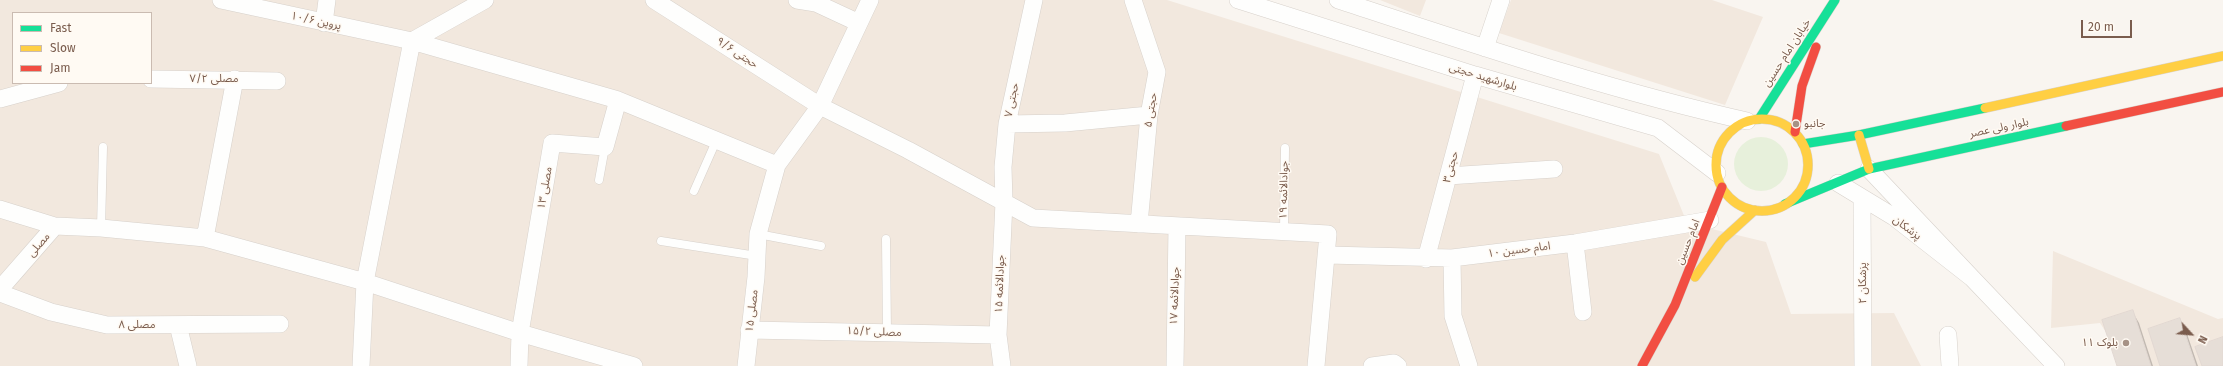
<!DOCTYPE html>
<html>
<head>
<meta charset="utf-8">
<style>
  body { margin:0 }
  #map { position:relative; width:2223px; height:366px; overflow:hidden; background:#f9f5f0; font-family:"Fira Sans",sans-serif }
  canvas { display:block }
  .legend { position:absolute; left:12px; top:12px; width:140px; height:72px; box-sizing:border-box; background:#fffaf3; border:1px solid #cabbb1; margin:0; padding:5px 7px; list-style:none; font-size:12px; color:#7a5c4d }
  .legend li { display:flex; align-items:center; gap:8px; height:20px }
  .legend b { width:20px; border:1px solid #cabbb1 }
  .north { position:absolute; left:2171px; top:314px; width:40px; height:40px; -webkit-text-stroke:3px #fffaf3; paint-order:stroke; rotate:116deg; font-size:11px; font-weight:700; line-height:16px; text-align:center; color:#7a5c4d }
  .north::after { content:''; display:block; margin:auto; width:14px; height:18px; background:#7a5c4d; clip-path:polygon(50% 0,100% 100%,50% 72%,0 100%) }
  .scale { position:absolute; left:2081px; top:20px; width:51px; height:18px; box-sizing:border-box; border:2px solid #7a5c4d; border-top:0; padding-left:5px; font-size:12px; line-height:14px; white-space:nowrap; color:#7a5c4d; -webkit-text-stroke:3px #fffaf3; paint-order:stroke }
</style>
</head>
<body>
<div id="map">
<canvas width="2223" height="366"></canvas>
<ul class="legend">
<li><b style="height:5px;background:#16e098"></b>Fast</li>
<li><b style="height:5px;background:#ffcf43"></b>Slow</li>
<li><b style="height:5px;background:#f24e42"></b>Jam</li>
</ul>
<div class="north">N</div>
<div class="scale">20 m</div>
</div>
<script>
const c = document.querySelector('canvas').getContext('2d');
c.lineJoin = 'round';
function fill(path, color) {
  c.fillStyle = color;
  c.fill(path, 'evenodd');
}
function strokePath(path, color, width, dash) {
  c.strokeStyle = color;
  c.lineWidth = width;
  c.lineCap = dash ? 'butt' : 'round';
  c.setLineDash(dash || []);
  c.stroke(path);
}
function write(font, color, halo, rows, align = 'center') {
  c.font = font + ' "Fira Sans","Noto Sans Arabic",sans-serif';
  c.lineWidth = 3;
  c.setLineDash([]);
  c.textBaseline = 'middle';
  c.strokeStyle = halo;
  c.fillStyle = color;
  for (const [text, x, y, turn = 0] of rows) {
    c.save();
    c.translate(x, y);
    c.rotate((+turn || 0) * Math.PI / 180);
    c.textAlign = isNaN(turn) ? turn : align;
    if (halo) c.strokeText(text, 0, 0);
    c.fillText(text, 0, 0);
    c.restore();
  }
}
fill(new Path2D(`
  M 0,0 L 1167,0 L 1659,154 L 1687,223 L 1766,242 L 1791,314 L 1894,313 L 1921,366 L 0,366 ZM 13,13 L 151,13 L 151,83 L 13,83 Z
  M 1380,0 L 1426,0 L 1420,16 Z
  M 1511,0 L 1712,0 L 1763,17 L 1725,105 L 1499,33 Z
  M 2053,251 L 2218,319 L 2223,318 L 2223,366 L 2128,366 L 2100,323 L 2051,328 Z`), '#f2e8de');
fill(new Path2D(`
  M1734 164a27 27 0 1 1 54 0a27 27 0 1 1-54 0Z`), '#e7f0db');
fill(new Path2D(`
  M 2132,311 L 2139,323 L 2153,366 L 2118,366 Z
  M 2180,319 L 2186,331 L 2198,366 L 2161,366 Z`), '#0003');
const building = new Path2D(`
  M 2133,310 L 2151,366 L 2117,366 L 2102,320 Z
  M 2180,318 L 2196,366 L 2160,366 L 2148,329 Z
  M 2223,337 L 2223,366 L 2202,366 L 2195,347 Z`);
fill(building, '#e6ded7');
strokePath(building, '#e2d8d2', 1);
const lane = new Path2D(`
  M 599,180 L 605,147
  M 694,191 L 717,139
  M 101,228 L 103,147
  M 1284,232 L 1285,148
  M 758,234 L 821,246
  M 886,239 L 887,333
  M 661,241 L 757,256`);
const street = new Path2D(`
  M 221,0 L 412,41 L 618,100 L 777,165
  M 654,0 L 820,106 L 908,150 L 1033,218 L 1328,234 L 1316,366
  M 797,0 L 816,3 L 859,23
  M 1133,0 L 1157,72 L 1149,115 L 1139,224
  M 1238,0 L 1475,75 L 1658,128 L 1717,173
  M 1338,0 C 1473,44 1608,90 1747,121
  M 324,23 L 327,0
  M 412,41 L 485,0
  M 1485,48 L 1501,0
  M 151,79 L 277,81
  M 0,99 L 59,83
  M 1007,124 L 1065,123 L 1149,115
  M 1448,176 L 1554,169
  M 1838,183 L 1894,217 L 1972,278 L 1869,169
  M 1862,199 L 1863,366
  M 0,209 L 55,226 L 101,228 L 205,238 L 365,282 L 520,333 L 634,366
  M 205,238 L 235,79
  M 1575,243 L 1583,312
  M 1327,255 L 1452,258 L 1575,243 L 1710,220
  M 1452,258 L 1453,316 L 1469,366
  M 1426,259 L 1475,75
  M 1972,278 L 2056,366
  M 0,289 L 55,226
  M 0,293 L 51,312 L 107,325 L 280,324
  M 178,325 L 188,366
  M 749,330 L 998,335
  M 1948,335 L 1950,366
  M 361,366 L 365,282 L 412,41
  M 519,366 L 520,333 L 552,143 L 605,147 L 618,100
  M 746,366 L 756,277 L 758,234 L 777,165 L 820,106 L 870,0
  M 1002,366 L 998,335 L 1004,202 L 1003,167 L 1007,124 L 1034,0
  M 1175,366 L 1177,226
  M 1372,366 L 1394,363 L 1398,366`);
const fast = new Path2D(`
  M 1759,119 L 1835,0
  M 1803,144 L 1859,135 L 1985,108
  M 1785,204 L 1869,169 L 2066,126`);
const slow = new Path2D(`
  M 1985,108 L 2223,56
  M1716 165a46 46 0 1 1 92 0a46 46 0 1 1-92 0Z
  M 1859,135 L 1869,169
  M 1695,277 L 1722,240 L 1755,210`);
const jam = new Path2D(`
  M 2066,126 L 2223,92
  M 1795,132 L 1802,86 L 1816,47
  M 1642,366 L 1675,305 L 1722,187`);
strokePath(lane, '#d7d1cb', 9);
strokePath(street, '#d7d1cb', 18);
strokePath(fast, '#d9d2cb', 10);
strokePath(slow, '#d9d2cb', 10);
strokePath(jam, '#d9d2cb', 10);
strokePath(lane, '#fefefd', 8);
strokePath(street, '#fefefd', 17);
strokePath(fast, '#16e098', 9);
strokePath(slow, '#ffcf43', 9);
strokePath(jam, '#f24e42', 9);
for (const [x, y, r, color] of [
  [1796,124,4,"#a69286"],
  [2126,343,4,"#a69286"]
]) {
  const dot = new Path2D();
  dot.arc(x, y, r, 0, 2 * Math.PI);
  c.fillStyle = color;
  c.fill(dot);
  strokePath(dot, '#fffaf3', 1.5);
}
write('11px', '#7a5c4d', '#fffaf3', [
  ["پروین ۱۰/۶",316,21,12],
  ["حجتی ۹/۶",737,53,33],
  ["خیابان امام حسین",1787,53,-57],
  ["بلوارشهید حجتی",1483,77,17],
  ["مصلی ۷/۲",214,79],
  ["حجتی ۷",1012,100,-78],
  ["حجتی ۵",1151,110,-81],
  ["بلوار ولی عصر",1999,128,-12],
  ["حجتی۳",1451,167,-75],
  ["مصلی ۱۳",545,188,-80],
  ["جوادالائمه ۱۹",1284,190,-89],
  ["پزشکان",1907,228,37],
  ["امام حسین",1688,242,-68],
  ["مصلی",39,245,-49],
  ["۱۰ امام حسین",1519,250,-7],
  ["پزشکان ۲",1863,283,-90],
  ["جوادالائمه ۱۵",1000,284,-88],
  ["جوادالائمه ۱۷",1175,296,-88],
  ["مصلی ۱۵",752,311,-83],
  ["مصلی ۸",137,325],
  ["مصلی ۱۵/۲",874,332,2]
]);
write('11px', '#7a5c4d', '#fffaf3', [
  ["جانبو",1804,124],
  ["بلوک ۱۱",2118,343,"right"]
], 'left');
</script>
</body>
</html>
